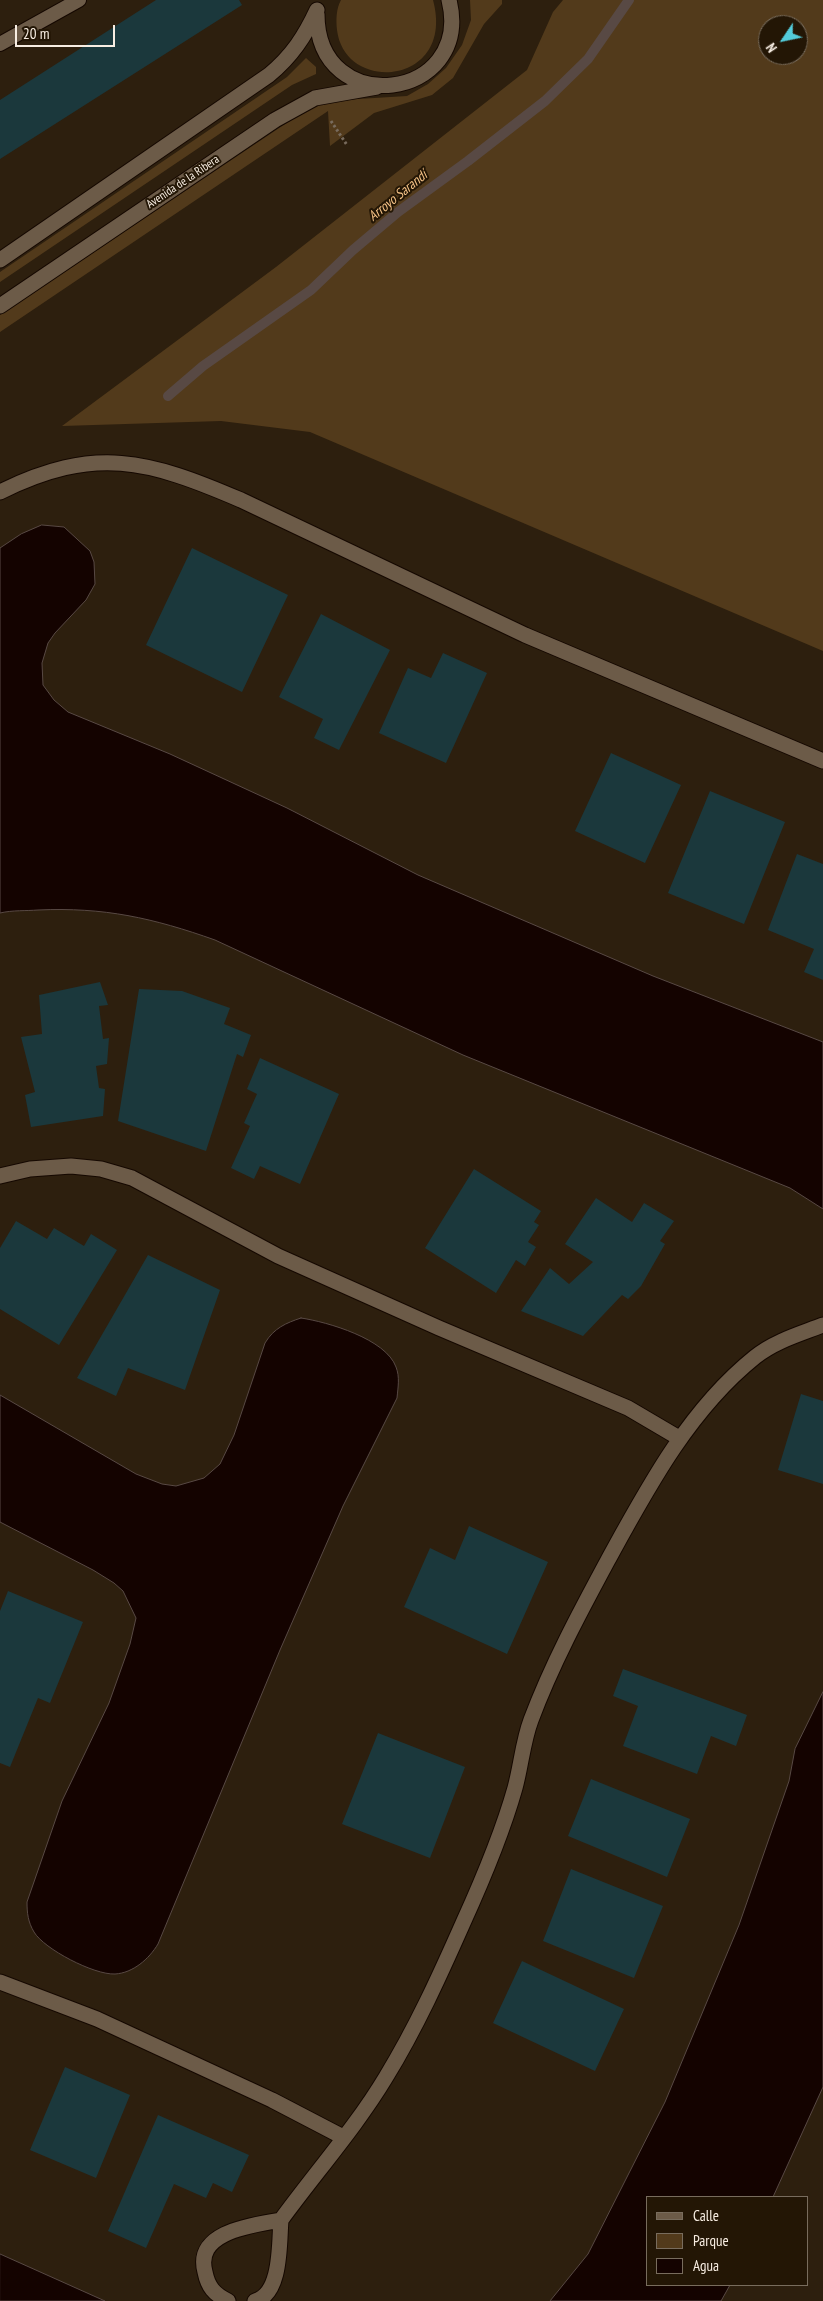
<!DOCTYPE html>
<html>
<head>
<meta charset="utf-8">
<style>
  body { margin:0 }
  #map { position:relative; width:823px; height:2301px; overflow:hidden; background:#2d1f0e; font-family:"PT Sans Narrow",sans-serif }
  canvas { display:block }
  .legend { position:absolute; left:646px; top:2196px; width:162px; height:90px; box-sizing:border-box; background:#231605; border:1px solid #786c5d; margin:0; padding:6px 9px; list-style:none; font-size:15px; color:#f7ede2 }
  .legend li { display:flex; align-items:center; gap:10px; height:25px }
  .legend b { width:25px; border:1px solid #786c5d }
  .north { position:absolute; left:758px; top:15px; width:50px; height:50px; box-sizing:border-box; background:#231605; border:1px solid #786c5d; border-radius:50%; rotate:236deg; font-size:14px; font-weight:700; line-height:20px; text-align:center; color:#f7ede2 }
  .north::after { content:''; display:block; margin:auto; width:18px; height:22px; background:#53cbda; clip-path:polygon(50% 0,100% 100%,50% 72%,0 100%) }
  .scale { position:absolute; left:15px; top:25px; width:100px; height:22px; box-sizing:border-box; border:2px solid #f7ede2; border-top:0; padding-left:6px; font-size:15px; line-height:18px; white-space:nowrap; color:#f7ede2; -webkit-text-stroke:4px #231605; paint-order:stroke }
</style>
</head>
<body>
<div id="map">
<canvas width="823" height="2301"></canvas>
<ul class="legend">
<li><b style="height:6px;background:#6c5b48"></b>Calle</li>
<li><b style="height:14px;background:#523a1b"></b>Parque</li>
<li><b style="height:14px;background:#140300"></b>Agua</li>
</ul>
<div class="north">N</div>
<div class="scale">20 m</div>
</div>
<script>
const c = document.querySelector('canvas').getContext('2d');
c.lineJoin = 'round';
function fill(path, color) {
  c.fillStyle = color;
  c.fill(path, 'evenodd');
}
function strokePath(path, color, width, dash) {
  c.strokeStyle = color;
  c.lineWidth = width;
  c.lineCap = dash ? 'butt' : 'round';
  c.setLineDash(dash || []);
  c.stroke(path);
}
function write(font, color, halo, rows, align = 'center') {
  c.font = font + ' "PT Sans Narrow",sans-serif';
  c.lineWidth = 4;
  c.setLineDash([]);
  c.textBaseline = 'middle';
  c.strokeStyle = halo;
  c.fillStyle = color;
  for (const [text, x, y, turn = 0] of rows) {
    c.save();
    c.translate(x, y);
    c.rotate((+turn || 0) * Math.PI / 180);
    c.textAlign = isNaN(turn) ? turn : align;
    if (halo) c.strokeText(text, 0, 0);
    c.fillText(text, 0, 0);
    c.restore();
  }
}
fill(new Path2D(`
  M 341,0 L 433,0 C 456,85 345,95 337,30 C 336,20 336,9 341,0 Z
  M 470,0 L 502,0 L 502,4 L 484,24 L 453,78 L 432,95 L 374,113 L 330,146 L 328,111 L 0,332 L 0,315 L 294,118 L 325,101 L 407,96 L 428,84 L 446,68 L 462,45 L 471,20 Z
  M 563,0 L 823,0 L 823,651 L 310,432 L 221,421 L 62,426 L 276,267 L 527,70 L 553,12 ZM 768,25 L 798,25 L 798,55 L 768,55 Z
  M 306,58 L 316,67 L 316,74 L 292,85 L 0,282 L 0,272 L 287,77 Z`), '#523a1b');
const water = new Path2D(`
  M 42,525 L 64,527 L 90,551 L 94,562 L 95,584 L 86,600 L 55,633 L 48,643 L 42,663 L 43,685 L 54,700 L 68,712 L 170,754 L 287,808 L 418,875 L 653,976 L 823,1042 L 823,1209 L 790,1188 L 463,1055 L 215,940 C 153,918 104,907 38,910 C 26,911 13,910 0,913 L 0,548 L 21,534 Z
  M 301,1318 C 328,1322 386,1339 396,1367 C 400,1377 398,1387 397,1398 L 343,1506 L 280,1650 L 158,1944 C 149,1959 133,1973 115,1974 C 94,1975 44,1949 34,1932 C 28,1922 27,1913 27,1902 L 62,1801 L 109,1703 L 130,1644 L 136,1618 L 123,1591 L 114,1583 L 93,1570 L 0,1522 L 0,1395 L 136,1474 L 162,1484 L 176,1486 L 204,1478 L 220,1464 L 234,1435 L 265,1343 C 274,1328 286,1323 301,1318 Z
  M 823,1692 L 823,2087 L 773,2197 L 647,2197 L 647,2285 L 730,2285 L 721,2301 L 550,2301 L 588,2254 L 665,2102 L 739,1925 L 789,1781 L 795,1749 Z
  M 0,2254 L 105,2301 L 0,2301 Z`);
fill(water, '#140300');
strokePath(water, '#584944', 1);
strokePath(new Path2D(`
  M 168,396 L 203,366 L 311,290 L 353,250 L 398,212 L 468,161 L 545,101 L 588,59 L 629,0`), '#584944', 10);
fill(new Path2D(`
  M 156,0 L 239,0 L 242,5 L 0,159 L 0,100 Z
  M 192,548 L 288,595 L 242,692 L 146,645 Z
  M 321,614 L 390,650 L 339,750 L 314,738 L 323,719 L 279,697 Z
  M 443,653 L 487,673 L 446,763 L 379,733 L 408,668 L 431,678 Z
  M 611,753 L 681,785 L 645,863 L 575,831 Z
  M 710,791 L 785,822 L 744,924 L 668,893 Z
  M 797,854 L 823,864 L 823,980 L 804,972 L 814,949 L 768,930 Z
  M 100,982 L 108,1005 L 99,1006 L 103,1039 L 109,1038 L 107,1064 L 96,1066 L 99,1088 L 105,1089 L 103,1116 L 31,1127 L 25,1095 L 35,1092 L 21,1037 L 42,1034 L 39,995 Z
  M 139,989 L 182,991 L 230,1008 L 224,1024 L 251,1035 L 243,1057 L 237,1054 L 206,1151 L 118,1121 Z
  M 260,1058 L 339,1094 L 300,1184 L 260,1166 L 254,1179 L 231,1168 L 250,1126 L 244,1123 L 257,1094 L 247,1089 Z
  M 474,1169 L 541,1211 L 534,1222 L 539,1225 L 528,1242 L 536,1247 L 525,1266 L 516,1260 L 496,1293 L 425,1248 Z
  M 596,1198 L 632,1222 L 644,1203 L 674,1221 L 660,1241 L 665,1244 L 641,1286 L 628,1299 L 622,1295 L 583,1336 L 521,1311 L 550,1268 L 569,1284 L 593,1262 L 565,1244 Z
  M 16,1221 L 47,1239 L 54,1228 L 84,1246 L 91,1234 L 117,1250 L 59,1345 L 0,1309 L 0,1248 Z
  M 148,1255 L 220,1290 L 185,1390 L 128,1368 L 116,1396 L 77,1378 Z
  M 801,1394 L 823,1401 L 823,1484 L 778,1470 Z
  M 469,1526 L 548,1562 L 507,1654 L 404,1607 L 430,1548 L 455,1560 Z
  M 8,1591 L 83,1622 L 50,1703 L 38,1698 L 10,1767 L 0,1763 L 0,1611 Z
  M 623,1669 L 747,1715 L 736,1746 L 711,1736 L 697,1774 L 623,1746 L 638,1706 L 613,1696 Z
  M 378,1733 L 465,1767 L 430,1858 L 342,1824 Z
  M 591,1779 L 690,1819 L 667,1877 L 568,1836 Z
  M 571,1869 L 663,1906 L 634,1978 L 543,1941 Z
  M 522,1961 L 624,2009 L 595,2071 L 493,2023 Z
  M 65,2067 L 130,2095 L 96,2178 L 30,2150 Z
  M 158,2115 L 249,2155 L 232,2192 L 213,2183 L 206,2198 L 174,2184 L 146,2248 L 108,2231 Z`), '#1b383c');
const service = new Path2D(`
  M 0,44 L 79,0`);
const minor = new Path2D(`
  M 317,14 C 317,121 474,101 449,0
  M 0,260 L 269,75 C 292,56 305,36 317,10
  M 0,306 L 275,120 L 315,98 L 377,87
  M 0,492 C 95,445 148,460 241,500 L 525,635 L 823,761
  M 0,1176 L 30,1169 L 71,1166 L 101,1169 L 132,1178 L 278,1256 L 439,1328 L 628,1408 L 679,1438
  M 0,1982 L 97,2019 L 272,2100 L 343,2137
  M 281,2220 C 316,2172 356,2127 386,2077 C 416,2028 440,1975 463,1923 C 483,1879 502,1834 515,1788 C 521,1766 523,1741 531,1720 C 552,1664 580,1612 608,1560 C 648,1487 689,1410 755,1357 C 775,1341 800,1334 823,1325
  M 228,2301 C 214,2294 208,2287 205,2272 C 194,2231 254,2225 281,2220 C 279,2242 282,2294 255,2301`);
strokePath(service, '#150800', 16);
strokePath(minor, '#150800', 17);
strokePath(new Path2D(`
  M 331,121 L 347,145`), '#786b5d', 3, [2.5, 2.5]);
strokePath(service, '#6c5b48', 14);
strokePath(minor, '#6c5b48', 15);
write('12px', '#f7ede2', '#231605', [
  ["Avenida de la Ribera",183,182,-34]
]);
write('italic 14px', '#f7c488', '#231605', [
  ["Arroyo Sarandí",398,196,-39]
]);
</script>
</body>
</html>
